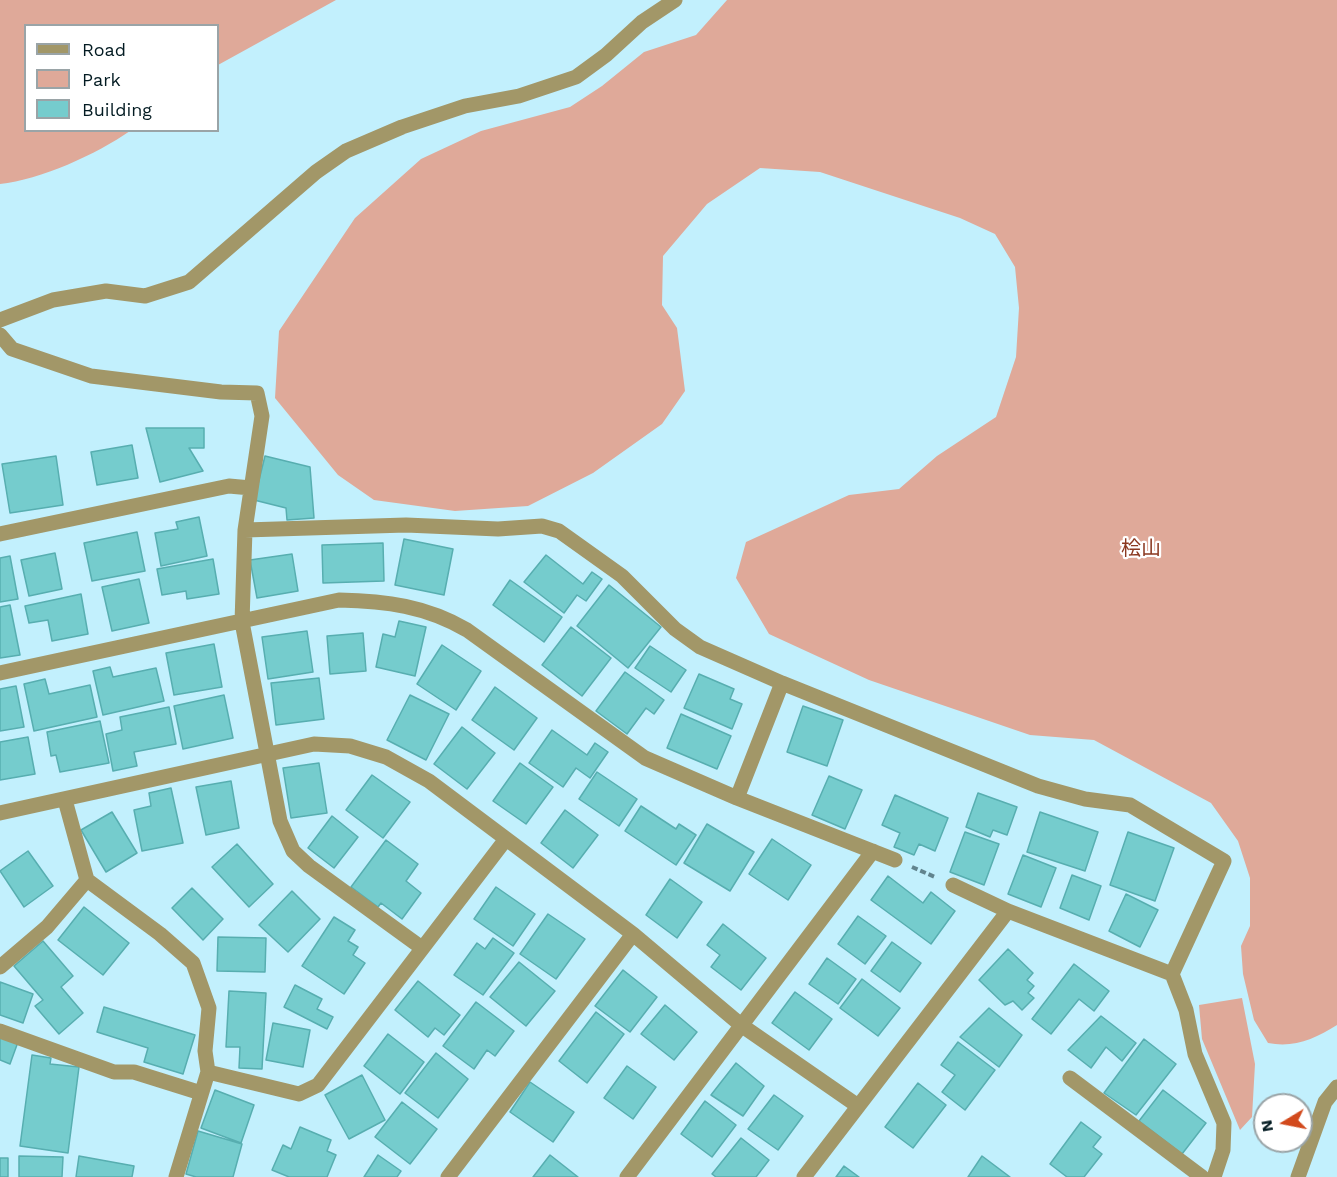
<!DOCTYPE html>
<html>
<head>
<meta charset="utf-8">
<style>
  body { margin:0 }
  #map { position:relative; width:1337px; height:1177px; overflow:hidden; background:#c2f0fd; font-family:"Work Sans",sans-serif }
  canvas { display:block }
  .legend { position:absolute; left:24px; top:24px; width:195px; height:108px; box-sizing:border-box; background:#fff; border:2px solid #9aa4a7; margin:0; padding:8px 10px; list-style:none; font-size:18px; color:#031b22 }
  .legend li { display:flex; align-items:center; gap:12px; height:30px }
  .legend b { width:30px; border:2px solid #9aa4a7 }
  .north { position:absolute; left:1253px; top:1093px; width:60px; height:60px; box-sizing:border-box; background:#fff; border:2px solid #9aa4a7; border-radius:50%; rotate:260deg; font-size:16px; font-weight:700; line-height:24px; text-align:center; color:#031b22 }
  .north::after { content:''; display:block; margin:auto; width:21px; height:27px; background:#d24a1d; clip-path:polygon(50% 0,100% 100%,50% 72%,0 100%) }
</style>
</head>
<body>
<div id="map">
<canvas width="1337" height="1177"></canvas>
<ul class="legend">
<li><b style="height:8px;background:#a29768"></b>Road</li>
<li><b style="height:16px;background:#dfa999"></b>Park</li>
<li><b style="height:16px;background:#75cccd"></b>Building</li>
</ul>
<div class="north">N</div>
</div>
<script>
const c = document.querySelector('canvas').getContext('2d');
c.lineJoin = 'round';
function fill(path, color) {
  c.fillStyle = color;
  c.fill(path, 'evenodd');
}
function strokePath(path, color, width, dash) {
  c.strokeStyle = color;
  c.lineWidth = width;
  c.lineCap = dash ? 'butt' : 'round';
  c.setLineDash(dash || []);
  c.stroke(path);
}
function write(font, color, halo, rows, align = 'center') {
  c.font = font + ' "Work Sans","Noto Sans JP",sans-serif';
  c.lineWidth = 4.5;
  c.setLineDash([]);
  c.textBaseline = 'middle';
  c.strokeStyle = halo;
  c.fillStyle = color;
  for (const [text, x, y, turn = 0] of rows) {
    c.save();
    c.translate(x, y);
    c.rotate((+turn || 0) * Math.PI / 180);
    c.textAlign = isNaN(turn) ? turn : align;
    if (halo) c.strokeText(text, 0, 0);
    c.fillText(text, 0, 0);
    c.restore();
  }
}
fill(new Path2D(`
  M 0,0 L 336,0 L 218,65 L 218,26 L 26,26 L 26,130 L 130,131 C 97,154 40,180 0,184 Z
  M 727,0 L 1337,0 L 1337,1025 C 1315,1039 1294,1048 1268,1043 L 1254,1020 L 1243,974 L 1241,946 L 1250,926 L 1250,878 L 1238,841 L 1211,803 L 1094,740 L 1030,735 L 869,680 L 769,634 L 736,578 L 746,542 L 849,495 L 899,489 L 937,456 L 996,417 L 1016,357 L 1019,308 L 1015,267 L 995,234 L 960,218 L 820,172 L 760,168 L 707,204 L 663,256 L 662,305 L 677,328 L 685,391 L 662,424 L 593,473 L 528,506 L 455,511 L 374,500 L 338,475 L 275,398 L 279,331 L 355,218 L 421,159 L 481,131 L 570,107 L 602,86 L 644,52 L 696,35 Z
  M 1242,998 L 1255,1064 L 1252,1117 L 1240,1130 L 1202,1039 L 1199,1005 Z`), '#dfa999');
const building = new Path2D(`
  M 146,428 L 204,428 L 204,448 L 189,448 L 203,471 L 160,482 Z
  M 132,445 L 138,478 L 97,485 L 91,452 Z
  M 56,456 L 63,505 L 10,513 L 2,464 Z
  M 265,456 L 310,467 L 314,518 L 287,520 L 286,508 L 254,500 Z
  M 199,517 L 207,556 L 161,566 L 155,533 L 178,529 L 176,522 Z
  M 137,532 L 145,571 L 92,581 L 84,543 Z
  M 404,539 L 453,549 L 444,595 L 395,585 Z
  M 383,543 L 384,581 L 323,583 L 322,545 Z
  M 55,553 L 62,589 L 29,596 L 21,560 Z
  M 292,554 L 298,591 L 257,598 L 250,560 Z
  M 546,555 L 583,584 L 592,572 L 602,579 L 586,601 L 577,595 L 564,613 L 524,582 Z
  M 10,556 L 18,599 L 0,602 L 0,558 Z
  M 213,559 L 219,594 L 187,599 L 186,591 L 162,595 L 157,569 Z
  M 139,579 L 149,623 L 112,631 L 102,587 Z
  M 510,580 L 562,617 L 544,642 L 493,605 Z
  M 609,585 L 661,627 L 628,668 L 577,626 Z
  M 81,594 L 88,634 L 52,641 L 48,620 L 29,623 L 25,606 Z
  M 10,605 L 20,655 L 0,658 L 0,607 Z
  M 399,621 L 426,627 L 415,676 L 376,667 L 383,634 L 395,637 Z
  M 571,627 L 611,658 L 582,696 L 542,665 Z
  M 307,631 L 313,672 L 268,679 L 262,637 Z
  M 363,633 L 366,671 L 330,674 L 327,636 Z
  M 214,644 L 222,687 L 174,695 L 166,653 Z
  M 442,645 L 481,671 L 456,710 L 417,684 Z
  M 650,646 L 686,670 L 671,692 L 635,668 Z
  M 110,667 L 113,677 L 156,668 L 164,701 L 103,715 L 93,671 Z
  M 625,672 L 664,700 L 654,714 L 646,708 L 627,734 L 596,711 Z
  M 699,674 L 734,689 L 730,699 L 742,704 L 732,729 L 684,708 Z
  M 319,678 L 324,719 L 276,725 L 271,683 Z
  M 45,679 L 49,694 L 90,685 L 97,717 L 34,731 L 24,684 Z
  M 16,686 L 24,727 L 0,731 L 0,689 Z
  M 495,687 L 537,718 L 514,750 L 472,720 Z
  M 224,695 L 233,738 L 183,749 L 174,706 Z
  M 410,695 L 449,714 L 426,760 L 387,740 Z
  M 803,706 L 843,720 L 827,766 L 787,752 Z
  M 169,707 L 176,744 L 134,752 L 137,766 L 113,771 L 106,734 L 122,730 L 120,717 Z
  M 681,714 L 731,736 L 717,769 L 667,748 Z
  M 100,721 L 109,763 L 60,772 L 56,755 L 51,756 L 47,732 Z
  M 462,727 L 495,753 L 467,789 L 434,764 Z
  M 552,730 L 587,755 L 595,743 L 608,752 L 590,778 L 576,768 L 563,787 L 529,763 Z
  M 28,737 L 35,774 L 0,780 L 0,742 Z
  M 319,763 L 327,813 L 291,818 L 283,768 Z
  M 520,763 L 553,787 L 526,824 L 493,801 Z
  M 597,772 L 637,799 L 619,826 L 579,799 Z
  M 372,775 L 410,802 L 383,838 L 346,810 Z
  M 829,776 L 862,790 L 845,829 L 812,815 Z
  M 231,781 L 239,828 L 206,835 L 196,787 Z
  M 171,788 L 183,843 L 142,851 L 134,810 L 151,806 L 149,793 Z
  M 978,793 L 1017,807 L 1007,835 L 993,830 L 990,837 L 966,827 Z
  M 895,795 L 948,818 L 935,851 L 919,844 L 914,855 L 894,847 L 900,833 L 882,825 Z
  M 641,806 L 676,829 L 679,824 L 696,835 L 676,865 L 625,831 Z
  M 565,810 L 598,835 L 573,868 L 541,843 Z
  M 112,812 L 137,853 L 106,872 L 81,830 Z
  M 1040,812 L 1098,832 L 1085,871 L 1027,852 Z
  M 332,816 L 358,837 L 334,868 L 308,848 Z
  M 707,824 L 754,852 L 730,891 L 684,863 Z
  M 965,832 L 999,844 L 984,885 L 950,872 Z
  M 1128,832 L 1174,848 L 1155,901 L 1110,885 Z
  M 772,839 L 811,865 L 788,900 L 749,874 Z
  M 386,840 L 418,864 L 406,881 L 421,893 L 402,919 L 381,903 L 378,907 L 351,887 Z
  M 237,844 L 273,884 L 249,907 L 212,867 Z
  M 28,851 L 53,886 L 24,907 L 0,871 Z
  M 1023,855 L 1056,868 L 1041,907 L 1008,894 Z
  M 1072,875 L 1101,886 L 1089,920 L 1060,908 Z
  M 888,876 L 923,903 L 931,892 L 955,911 L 931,944 L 871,900 Z
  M 670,879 L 702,902 L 677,938 L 646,915 Z
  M 496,887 L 535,914 L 513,946 L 474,919 Z
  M 192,888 L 223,919 L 203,940 L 172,908 Z
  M 292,891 L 320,919 L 288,952 L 259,925 Z
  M 1126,894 L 1158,910 L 1140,947 L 1109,931 Z
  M 84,907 L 129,943 L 103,975 L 58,940 Z
  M 548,914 L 585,939 L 556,979 L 520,954 Z
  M 858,916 L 886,936 L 865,964 L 838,944 Z
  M 334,917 L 355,930 L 348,941 L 358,947 L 353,955 L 365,963 L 344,994 L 302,966 Z
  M 723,924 L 766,958 L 741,990 L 711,967 L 720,955 L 707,945 Z
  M 218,937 L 266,938 L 265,972 L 217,971 Z
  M 493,938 L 514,953 L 483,995 L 454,975 L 477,943 L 485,949 Z
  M 43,941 L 73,976 L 61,987 L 83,1013 L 59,1034 L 35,1006 L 43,1000 L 14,966 Z
  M 892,942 L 921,963 L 900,992 L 871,971 Z
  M 1008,949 L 1033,973 L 1027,980 L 1034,986 L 1028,993 L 1034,998 L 1022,1010 L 1013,1001 L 1005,1005 L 979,980 Z
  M 827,958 L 856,979 L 838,1004 L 809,984 Z
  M 519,962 L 555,991 L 526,1026 L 490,997 Z
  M 1074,964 L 1109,991 L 1094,1011 L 1079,999 L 1051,1034 L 1032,1019 Z
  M 623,970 L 657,997 L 630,1032 L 595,1006 Z
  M 862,979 L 900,1008 L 878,1036 L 840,1008 Z
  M 418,981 L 460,1015 L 444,1035 L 435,1028 L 428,1037 L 395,1010 Z
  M 0,982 L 33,994 L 23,1023 L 0,1015 Z
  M 295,985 L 322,999 L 317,1009 L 333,1017 L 327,1029 L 284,1007 Z
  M 229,991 L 266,993 L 262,1069 L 239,1068 L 240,1047 L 226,1047 Z
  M 795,992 L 832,1019 L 809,1050 L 772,1023 Z
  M 476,1002 L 514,1031 L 495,1056 L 487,1050 L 474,1069 L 443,1046 Z
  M 665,1005 L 697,1032 L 674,1060 L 641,1034 Z
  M 104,1007 L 195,1035 L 183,1074 L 144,1062 L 148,1048 L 97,1032 Z
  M 989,1008 L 1022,1035 L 999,1067 L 960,1037 Z
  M 596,1012 L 624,1034 L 587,1083 L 559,1061 Z
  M 1101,1016 L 1136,1043 L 1122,1061 L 1106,1047 L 1091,1068 L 1068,1050 Z
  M 273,1023 L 310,1030 L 303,1067 L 266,1060 Z
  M 388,1034 L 424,1062 L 400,1094 L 364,1066 Z
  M 0,1036 L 18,1042 L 10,1064 L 0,1060 Z
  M 1144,1039 L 1176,1064 L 1136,1115 L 1104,1093 Z
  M 958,1042 L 995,1070 L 965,1110 L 942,1092 L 955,1075 L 941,1065 Z
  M 436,1053 L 468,1079 L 438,1118 L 405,1093 Z
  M 32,1055 L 51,1058 L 50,1064 L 79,1067 L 68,1153 L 20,1146 Z
  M 736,1063 L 764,1086 L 743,1116 L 711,1095 Z
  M 627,1066 L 656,1087 L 633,1119 L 604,1098 Z
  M 362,1075 L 385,1120 L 349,1139 L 325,1095 Z
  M 530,1082 L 574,1112 L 553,1142 L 510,1112 Z
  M 918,1083 L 946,1105 L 913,1148 L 885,1127 Z
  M 215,1090 L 254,1105 L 241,1143 L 201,1128 Z
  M 1163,1090 L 1206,1123 L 1182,1154 L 1139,1121 Z
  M 774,1095 L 803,1116 L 778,1150 L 748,1129 Z
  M 705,1101 L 736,1125 L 712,1157 L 681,1134 Z
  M 402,1102 L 437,1129 L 410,1164 L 375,1137 Z
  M 1081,1122 L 1101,1137 L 1093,1147 L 1102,1154 L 1084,1177 L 1067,1177 L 1050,1164 Z
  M 300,1127 L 331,1140 L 327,1151 L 336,1155 L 327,1177 L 289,1177 L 272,1170 L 283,1145 L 291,1149 Z
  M 198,1131 L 242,1144 L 233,1177 L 196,1177 L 186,1174 Z
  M 741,1138 L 769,1160 L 756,1177 L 716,1177 L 712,1174 Z
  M 378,1155 L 401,1171 L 397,1177 L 364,1177 Z
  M 550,1155 L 578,1177 L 533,1177 Z
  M 19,1156 L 63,1157 L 62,1177 L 19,1177 Z
  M 79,1156 L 134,1166 L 132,1177 L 76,1177 Z
  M 982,1156 L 1010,1177 L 968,1177 Z
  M 0,1158 L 8,1158 L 8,1177 L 0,1177 Z
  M 844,1166 L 859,1177 L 836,1177 Z`);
fill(building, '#75cccd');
strokePath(building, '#57aeb0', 1.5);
strokePath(new Path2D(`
  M 912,867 L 935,877`), '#61848e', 4, [6, 3]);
strokePath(new Path2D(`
  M 0,320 L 53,300 L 106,291 L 145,296 L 189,282 L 316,172 L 346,151 L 402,127 L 465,106 L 519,96 L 576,77 L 606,55 L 642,22 L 675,0
  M 0,335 L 12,349 L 91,376 L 221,392 L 257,393 L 262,416 L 245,530
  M 0,534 L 229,486 L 251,488
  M 0,673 L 339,600 C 386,601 426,606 467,630 L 645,758 L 737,798 L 895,860
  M 737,798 L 782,683 L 1038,786 L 1085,799 L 1130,805 L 1224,861 L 1172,974
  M 0,813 L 314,744 L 350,746 L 386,757 L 429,781 L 633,934 L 741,1025 L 858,1106
  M 87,880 L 160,934 L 193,963 L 209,1008 L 205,1051 L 208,1072 L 176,1177
  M 953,885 L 1008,911 L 1172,974 L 1186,1010 L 1195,1054 L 1224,1123 L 1223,1150 L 1214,1177
  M 422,948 L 309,866 L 293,851 L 280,821 L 242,622 L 245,530 L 406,525 L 498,529 L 542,526 L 559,531 L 622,576 L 675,629 L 700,647 L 782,683
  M 0,967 L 47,927 L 87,880 L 65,800
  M 0,1031 L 114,1072 L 134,1072 L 201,1093
  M 208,1072 L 299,1094 L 318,1085 L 506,839
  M 1070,1078 L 1202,1177
  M 448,1177 L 633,934
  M 627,1177 L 873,851
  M 804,1177 L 1008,911
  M 1298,1177 L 1325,1102 L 1337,1087`), '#a29768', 15);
write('20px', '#8b3921', '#fff', [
  ["桧山",1141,549]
]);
</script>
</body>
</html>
